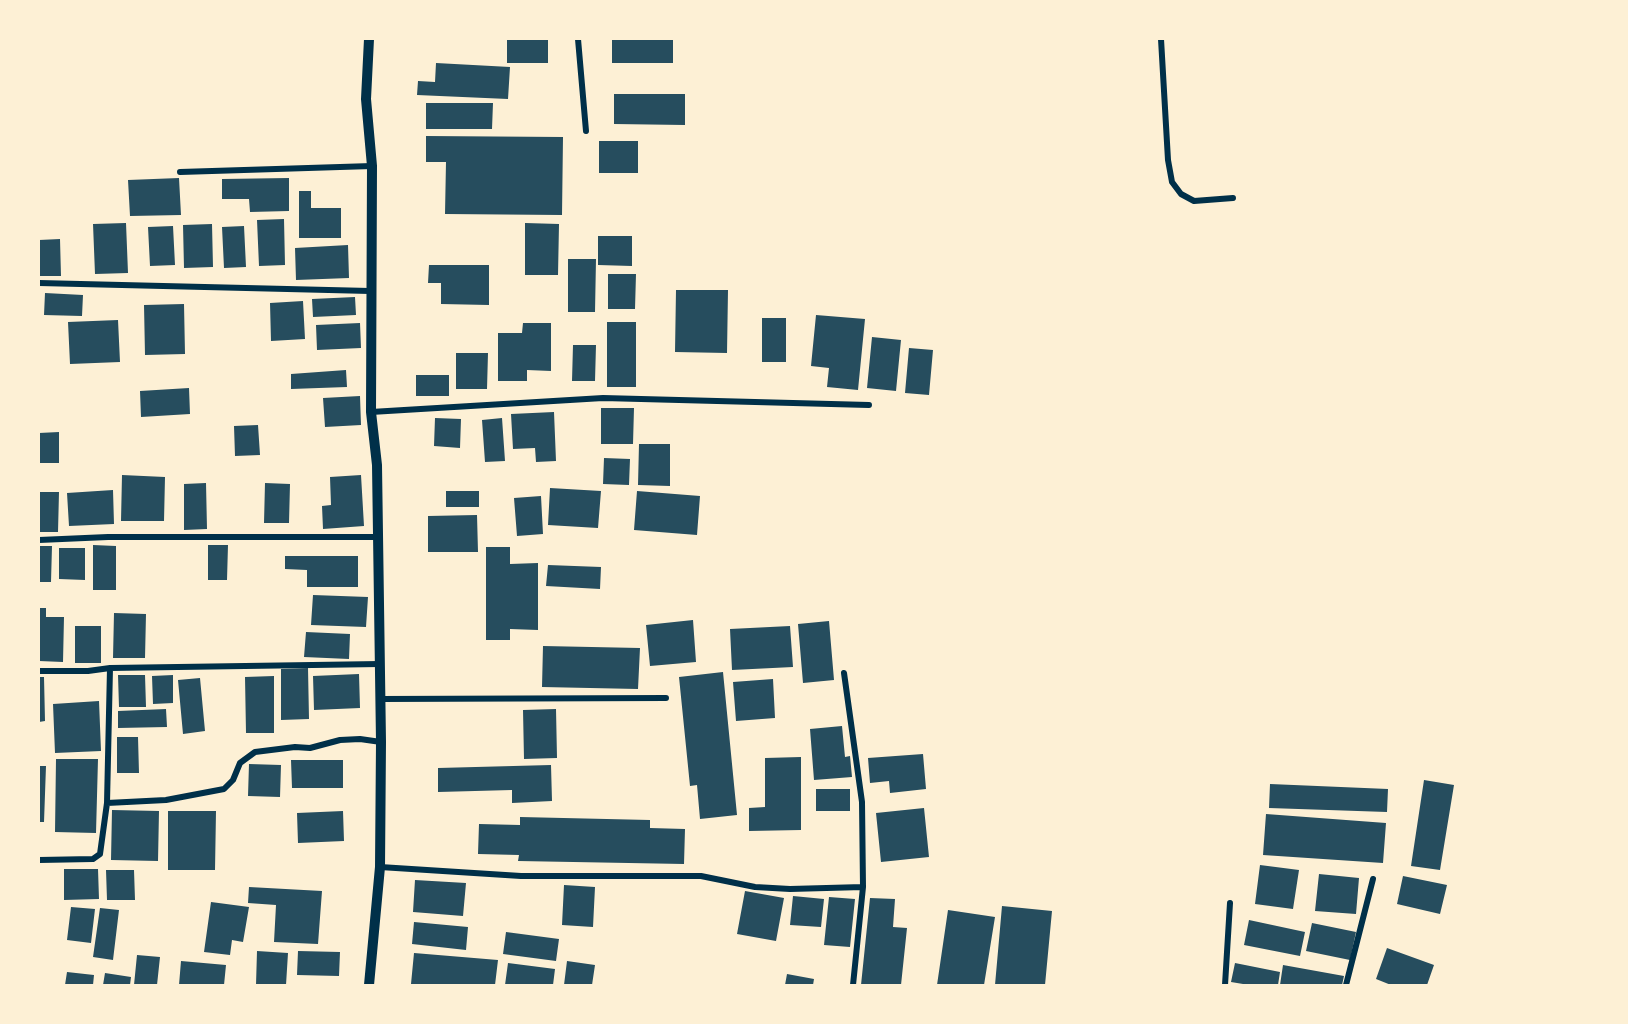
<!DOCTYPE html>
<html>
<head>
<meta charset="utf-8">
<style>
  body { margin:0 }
  #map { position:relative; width:1628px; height:1024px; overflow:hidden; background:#fdf0d5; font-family:Helvetica,sans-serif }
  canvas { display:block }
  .frame { position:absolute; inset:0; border:40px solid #fdf0d5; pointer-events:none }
</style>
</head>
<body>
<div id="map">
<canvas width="1628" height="1024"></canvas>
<div class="frame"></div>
</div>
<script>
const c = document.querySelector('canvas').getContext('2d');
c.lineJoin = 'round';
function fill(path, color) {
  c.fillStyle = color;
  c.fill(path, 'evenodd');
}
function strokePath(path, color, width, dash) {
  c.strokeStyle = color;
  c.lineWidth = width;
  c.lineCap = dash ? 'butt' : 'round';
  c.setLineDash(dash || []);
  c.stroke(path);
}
fill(new Path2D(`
  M 507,39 L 548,39 L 548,63 L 507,63 Z
  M 612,39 L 673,39 L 673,63 L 612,63 Z
  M 436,63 L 510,67 L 508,99 L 417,95 L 418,81 L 435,82 Z
  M 614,94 L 685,94 L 685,125 L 614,124 Z
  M 426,103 L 493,103 L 492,129 L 426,129 Z
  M 426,136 L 563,137 L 562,215 L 445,214 L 446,162 L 426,162 Z
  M 599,141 L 638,141 L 638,173 L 599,173 Z
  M 179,178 L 181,215 L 130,216 L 128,180 Z
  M 289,178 L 289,211 L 250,212 L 249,199 L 222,199 L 222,179 Z
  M 299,191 L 311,191 L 311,208 L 341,208 L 341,238 L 299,238 Z
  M 284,219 L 285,265 L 259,266 L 257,220 Z
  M 126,223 L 128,273 L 95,274 L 93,224 Z
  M 525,223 L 559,224 L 558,275 L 525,275 Z
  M 212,224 L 213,267 L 184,268 L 183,225 Z
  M 173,226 L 175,265 L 150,266 L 148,227 Z
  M 244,226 L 246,267 L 224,268 L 222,227 Z
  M 598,236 L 632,236 L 632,266 L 598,265 Z
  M 60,239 L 61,276 L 39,276 L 39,240 Z
  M 348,245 L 349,278 L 296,280 L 295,248 Z
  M 568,259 L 596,259 L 595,312 L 568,312 Z
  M 429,265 L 489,265 L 489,305 L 441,304 L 441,283 L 428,283 Z
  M 608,274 L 636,274 L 635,309 L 608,309 Z
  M 676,290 L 728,290 L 727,353 L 675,352 Z
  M 45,293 L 83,295 L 82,316 L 44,315 Z
  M 355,297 L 356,315 L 313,317 L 312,299 Z
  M 303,301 L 305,339 L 271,341 L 270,303 Z
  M 184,304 L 185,354 L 145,355 L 144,305 Z
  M 816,315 L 865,319 L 858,390 L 827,387 L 829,368 L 811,366 Z
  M 762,318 L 786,318 L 786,362 L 762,362 Z
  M 118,320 L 120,362 L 70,364 L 68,322 Z
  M 607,322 L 636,322 L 636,387 L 607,387 Z
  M 360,323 L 361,348 L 317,350 L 316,325 Z
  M 523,323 L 551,323 L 551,371 L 527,370 L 527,381 L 498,381 L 498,333 L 522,333 Z
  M 872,337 L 901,340 L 896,391 L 867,388 Z
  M 573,345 L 596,345 L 595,381 L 572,381 Z
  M 909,348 L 933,350 L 929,395 L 905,393 Z
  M 456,353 L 488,353 L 487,389 L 456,389 Z
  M 346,370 L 347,387 L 291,389 L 291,374 Z
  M 416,375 L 449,375 L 449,396 L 416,396 Z
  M 189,388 L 190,414 L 141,417 L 140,391 Z
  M 360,396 L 361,425 L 325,427 L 323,398 Z
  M 601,408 L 634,408 L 633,444 L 601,444 Z
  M 554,412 L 556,461 L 536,462 L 535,448 L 513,449 L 511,414 Z
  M 435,418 L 461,419 L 460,448 L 434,446 Z
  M 502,418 L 505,461 L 485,462 L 482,420 Z
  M 258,425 L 260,455 L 235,456 L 234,426 Z
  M 59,432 L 59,463 L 39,463 L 39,433 Z
  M 639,444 L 670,444 L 670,486 L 638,485 Z
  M 604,458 L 630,459 L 629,485 L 603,484 Z
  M 122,475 L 165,477 L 164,521 L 121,521 Z
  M 361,475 L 364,526 L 323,529 L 322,506 L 331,505 L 330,477 Z
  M 206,483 L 207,529 L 184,530 L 184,484 Z
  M 265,483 L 290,484 L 289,523 L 264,523 Z
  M 550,488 L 601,491 L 598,528 L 548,525 Z
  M 113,490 L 114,524 L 69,526 L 67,493 Z
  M 446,491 L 479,491 L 479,507 L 446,507 Z
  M 637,491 L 700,496 L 697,535 L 634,530 Z
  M 39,492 L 59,492 L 58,532 L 39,532 Z
  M 541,496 L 543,534 L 517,536 L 514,498 Z
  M 477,515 L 478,552 L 428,552 L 428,516 Z
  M 93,545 L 116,546 L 116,590 L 93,590 Z
  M 208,545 L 228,545 L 227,580 L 208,580 Z
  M 39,546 L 52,546 L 51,582 L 39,582 Z
  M 486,547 L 510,547 L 510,564 L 538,563 L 538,630 L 510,629 L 510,640 L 486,640 Z
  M 59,548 L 85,548 L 85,580 L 59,579 Z
  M 285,556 L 358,556 L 358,587 L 307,587 L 307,570 L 285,569 Z
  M 548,565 L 601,567 L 600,589 L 546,586 Z
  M 313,595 L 368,597 L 366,627 L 311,625 Z
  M 39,608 L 46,608 L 46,617 L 64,617 L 63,662 L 39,661 Z
  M 114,613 L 146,614 L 145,658 L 113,658 Z
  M 693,620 L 696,662 L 650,666 L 646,625 Z
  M 829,621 L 834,680 L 803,683 L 798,624 Z
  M 75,626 L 101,626 L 101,663 L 75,663 Z
  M 790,626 L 793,667 L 732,670 L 730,629 Z
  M 306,632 L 350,634 L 349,659 L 304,657 Z
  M 543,646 L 640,648 L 638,689 L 542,687 Z
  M 308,668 L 309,719 L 281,720 L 281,669 Z
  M 723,672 L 737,815 L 700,819 L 697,785 L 690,786 L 679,677 Z
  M 359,674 L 360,708 L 314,710 L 313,676 Z
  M 118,675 L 145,675 L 146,707 L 119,707 Z
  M 173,675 L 173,703 L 153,704 L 152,676 Z
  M 274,676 L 274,733 L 246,733 L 245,677 Z
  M 39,677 L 44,677 L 45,721 L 39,722 Z
  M 200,678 L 205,731 L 183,734 L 178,680 Z
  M 773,679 L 775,718 L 736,721 L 733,682 Z
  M 99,701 L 101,751 L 55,753 L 53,704 Z
  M 166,709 L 167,727 L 118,728 L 118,711 Z
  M 556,709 L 557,758 L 524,759 L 523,710 Z
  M 842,726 L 845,757 L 850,756 L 852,777 L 814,780 L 810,729 Z
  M 117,737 L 138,737 L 139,773 L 117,773 Z
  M 923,754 L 926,789 L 890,793 L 889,781 L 870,783 L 868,758 Z
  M 801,757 L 801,830 L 749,831 L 749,808 L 765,807 L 765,758 Z
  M 56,759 L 98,759 L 96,833 L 55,832 Z
  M 291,760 L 343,760 L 343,788 L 292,788 Z
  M 249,764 L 281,765 L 280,797 L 248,796 Z
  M 551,765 L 552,801 L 512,803 L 512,790 L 438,792 L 438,768 Z
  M 39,766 L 46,766 L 44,822 L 39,822 Z
  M 1424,780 L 1454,785 L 1440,870 L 1411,866 Z
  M 1270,784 L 1388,789 L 1387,812 L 1269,808 Z
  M 816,789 L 850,789 L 850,811 L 816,811 Z
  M 924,808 L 929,857 L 881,862 L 876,813 Z
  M 112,810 L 159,811 L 158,861 L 111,860 Z
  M 168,811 L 216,811 L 215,870 L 168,870 Z
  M 343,811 L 344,841 L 298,843 L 297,813 Z
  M 1266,814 L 1386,823 L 1383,863 L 1263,855 Z
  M 520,817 L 650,820 L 650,828 L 685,829 L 684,864 L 518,861 L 519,855 L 478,854 L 479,824 L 520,825 Z
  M 1260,865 L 1299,870 L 1293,909 L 1255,904 Z
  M 64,869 L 98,869 L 99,899 L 64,900 Z
  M 106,870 L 134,870 L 135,900 L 107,900 Z
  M 1319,874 L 1359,878 L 1356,914 L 1315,911 Z
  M 1403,876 L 1447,885 L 1440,914 L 1397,904 Z
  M 415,880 L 466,883 L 463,916 L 413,912 Z
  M 564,885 L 595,887 L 593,927 L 562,925 Z
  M 249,887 L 322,891 L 318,944 L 274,942 L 276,905 L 248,903 Z
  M 745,891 L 784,898 L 776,941 L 737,934 Z
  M 793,896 L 824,899 L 821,927 L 790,925 Z
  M 829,897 L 855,899 L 850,947 L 824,945 Z
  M 870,898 L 895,899 L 893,927 L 907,928 L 901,985 L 861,985 Z
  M 211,902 L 249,907 L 243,942 L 232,940 L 230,955 L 204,952 Z
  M 1002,906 L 1052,911 L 1045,985 L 995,985 Z
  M 71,907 L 95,909 L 91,943 L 67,940 Z
  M 100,908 L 119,910 L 113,960 L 93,957 Z
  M 948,910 L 995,917 L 984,985 L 937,985 Z
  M 1249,920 L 1305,932 L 1300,956 L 1244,945 Z
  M 414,922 L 468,927 L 466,950 L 412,944 Z
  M 1312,923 L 1356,932 L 1350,960 L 1306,951 Z
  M 506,932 L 559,939 L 556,961 L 503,954 Z
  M 1387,948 L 1434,965 L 1427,985 L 1391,985 L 1376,979 Z
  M 257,951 L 288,953 L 286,985 L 256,985 Z
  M 298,951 L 340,952 L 339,976 L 297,975 Z
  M 414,953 L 498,960 L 495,985 L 411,984 Z
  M 137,955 L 160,957 L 157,985 L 134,985 Z
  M 181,961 L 226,965 L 224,985 L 179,985 Z
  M 567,961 L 595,965 L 592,985 L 564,985 Z
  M 508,963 L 555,969 L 553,985 L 505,985 Z
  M 1235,963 L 1280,972 L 1278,985 L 1249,985 L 1231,982 Z
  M 1283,965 L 1344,976 L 1342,985 L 1280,985 Z
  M 67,972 L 94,975 L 93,985 L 65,985 Z
  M 105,973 L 131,977 L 130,985 L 103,985 Z
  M 787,974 L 814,979 L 813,985 L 785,985 Z`), '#264d5e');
strokePath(new Path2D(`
  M 578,39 L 586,131
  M 1161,39 L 1168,160 L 1172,182 L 1181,194 L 1194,201 L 1233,198
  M 180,172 L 372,166
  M 39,283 L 370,291
  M 371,412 L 603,398 L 869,405
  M 39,540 L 108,537 L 378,537
  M 39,671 L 88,671 L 110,668 L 380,664
  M 844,673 L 862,802 L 863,887 L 853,985
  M 380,699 L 666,698
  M 107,803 L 166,800 L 224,789 L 233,780 L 240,763 L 255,752 L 295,747 L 310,748 L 340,740 L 360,739 L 381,742
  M 39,860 L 93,859 L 100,854 L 107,803 L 110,668
  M 380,867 L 521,876 L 701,876 L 755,887 L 790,889 L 863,887
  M 1225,985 L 1230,903
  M 1346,985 L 1373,879`), '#003049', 6);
strokePath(new Path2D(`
  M 369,39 L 366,99 L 372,166 L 371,412 L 377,465 L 381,742 L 380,867 L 369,985`), '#003049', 10);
</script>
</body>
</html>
